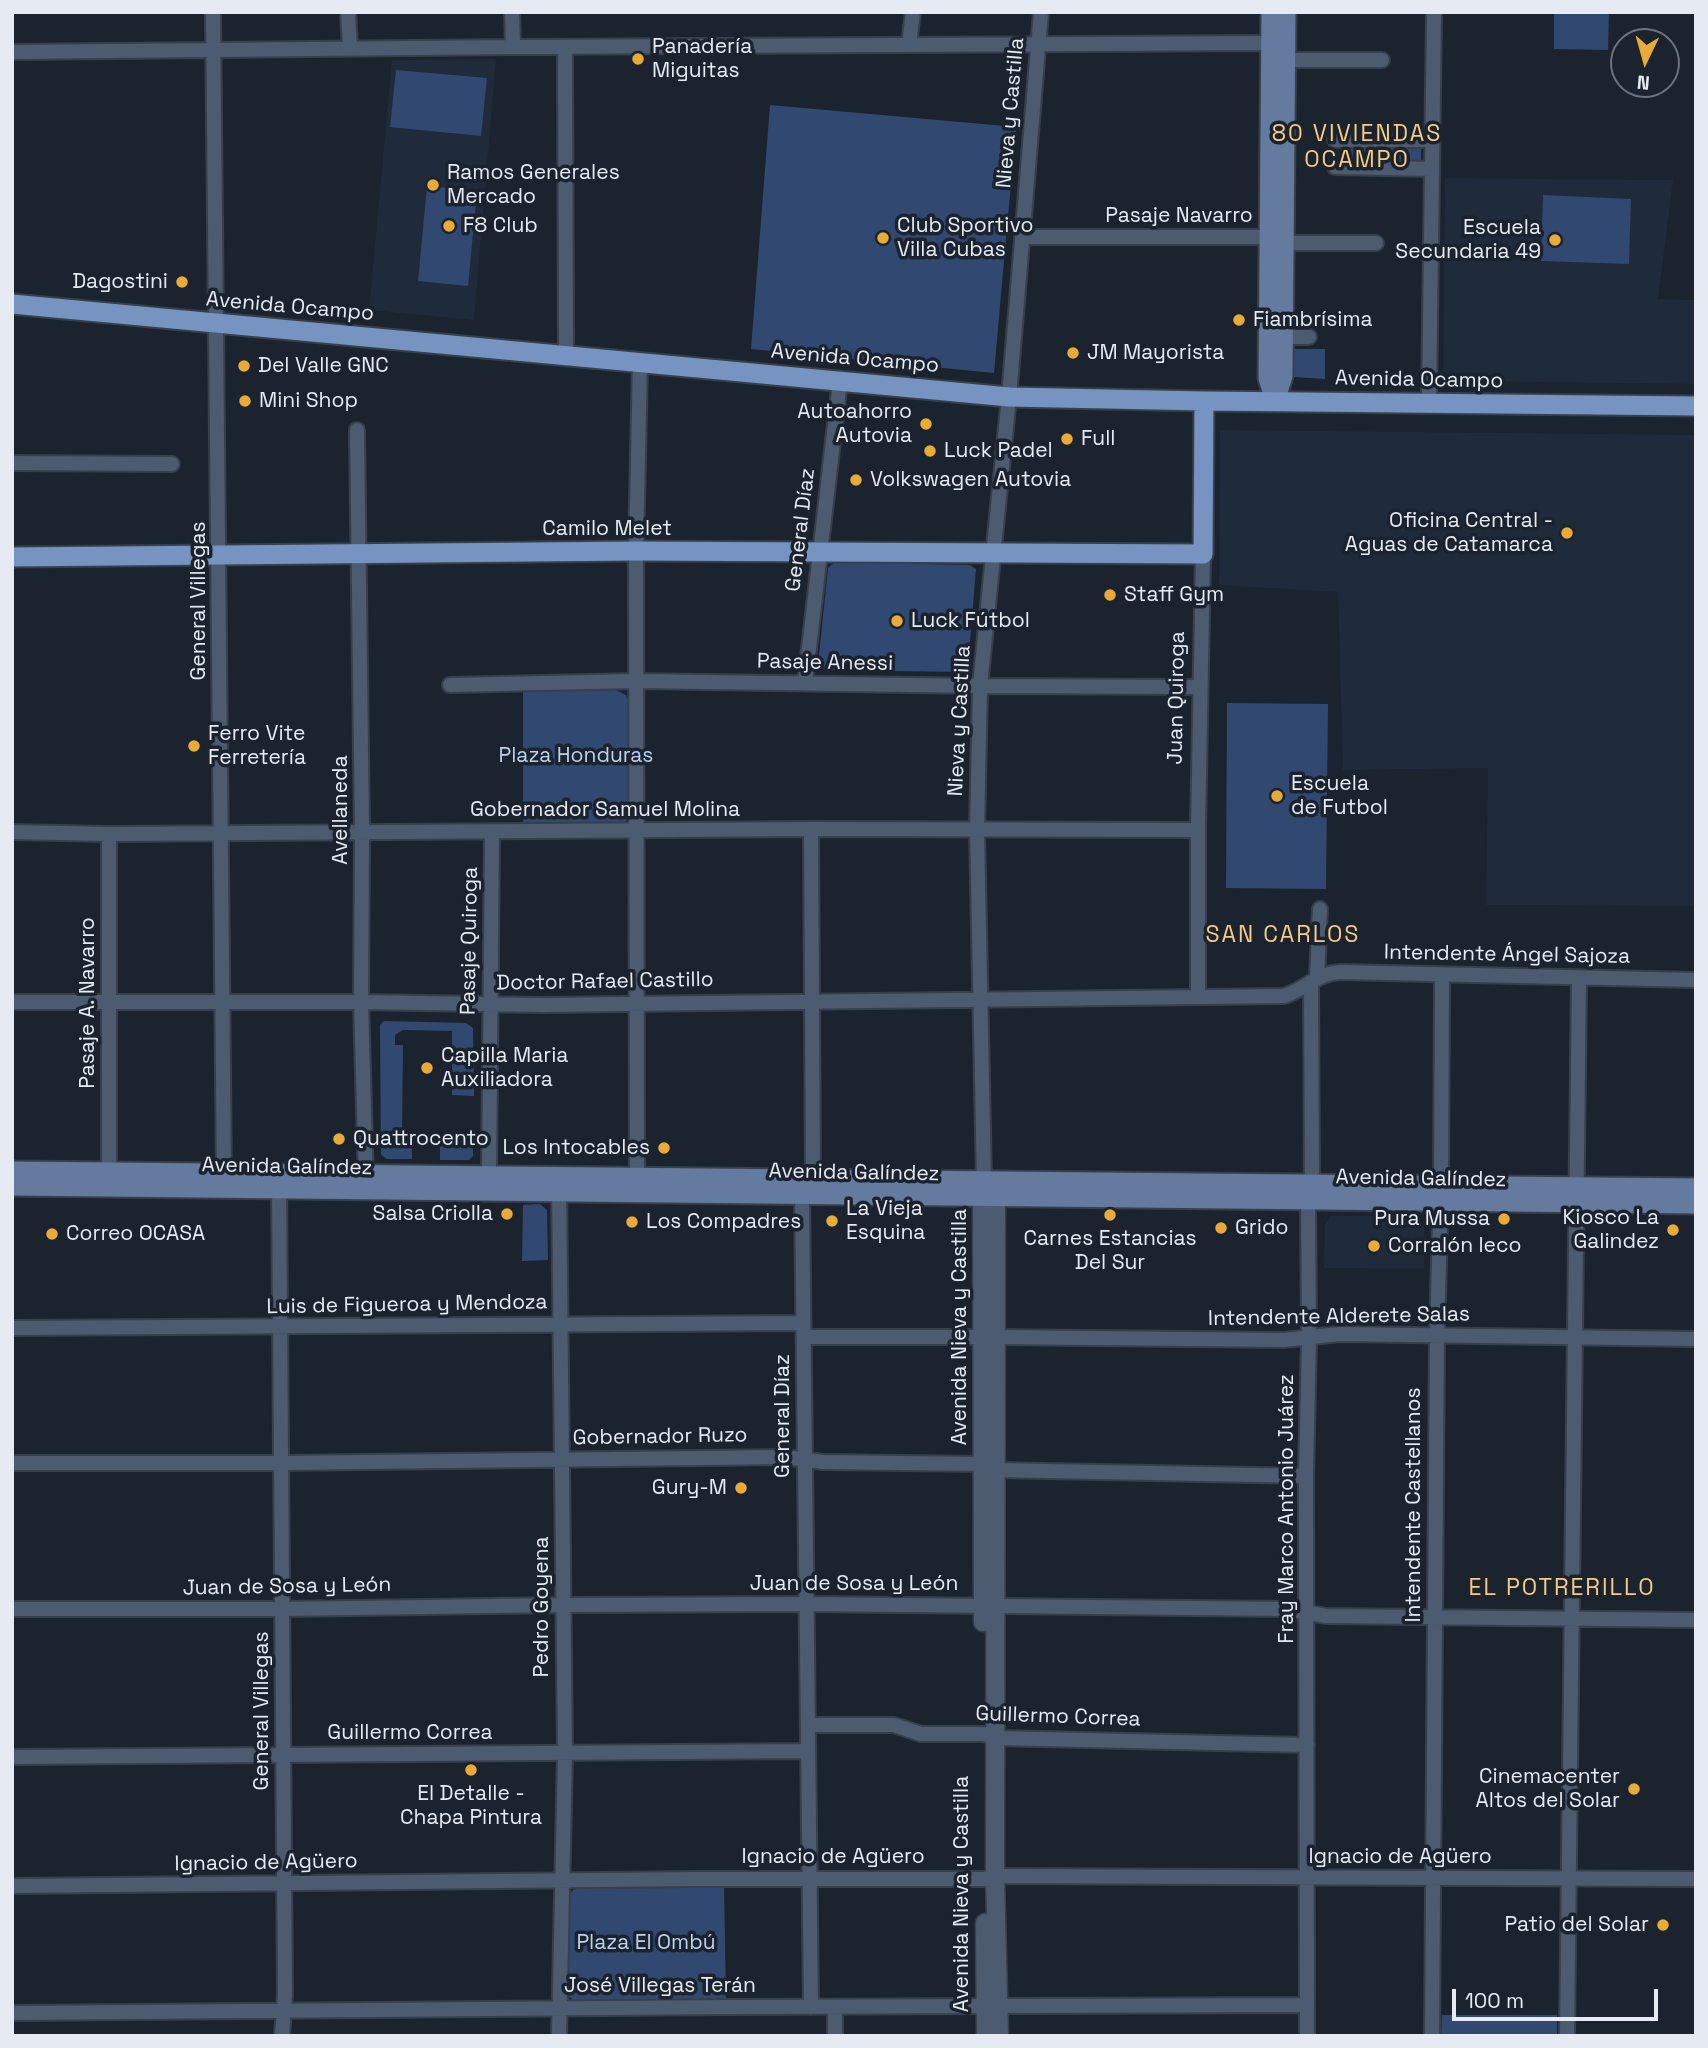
<!DOCTYPE html>
<html>
<head>
<meta charset="utf-8">
<style>
  body { margin:0 }
  #map { position:relative; width:1708px; height:2048px; overflow:hidden; background:#1b232e; font-family:"Space Grotesk",sans-serif }
  canvas { display:block }
  .frame { position:absolute; inset:0; border:14px solid #e6ebf3; pointer-events:none }
  .north { position:absolute; left:1610px; top:28px; width:70px; height:70px; box-sizing:border-box; background:#1b232e; border:2px solid #6c737d; border-radius:50%; rotate:185deg; font-size:19px; font-weight:700; line-height:28px; text-align:center; color:#e6ebf3 }
  .north::after { content:''; display:block; margin:auto; width:24px; height:32px; background:#e8ab37; clip-path:polygon(50% 0,100% 100%,50% 72%,0 100%) }
  .scale { position:absolute; left:1452px; top:1989px; width:206px; height:32px; box-sizing:border-box; border:4px solid #e6ebf3; border-top:0; padding-left:9px; font-size:21px; line-height:24px; white-space:nowrap; color:#e6ebf3; -webkit-text-stroke:5px #1b232e; paint-order:stroke }
</style>
</head>
<body>
<div id="map">
<canvas width="1708" height="2048"></canvas>
<div class="frame"></div>
<div class="north">N</div>
<div class="scale">100 m</div>
</div>
<script>
const c = document.querySelector('canvas').getContext('2d');
c.lineJoin = 'round';
function fill(path, color) {
  c.fillStyle = color;
  c.fill(path, 'evenodd');
}
function strokePath(path, color, width, dash) {
  c.strokeStyle = color;
  c.lineWidth = width;
  c.lineCap = dash ? 'butt' : 'round';
  c.setLineDash(dash || []);
  c.stroke(path);
}
function write(font, color, halo, rows, align = 'center') {
  c.font = font + ' "Space Grotesk",sans-serif';
  c.lineWidth = 7;
  c.setLineDash([]);
  c.textBaseline = 'middle';
  c.strokeStyle = halo;
  c.fillStyle = color;
  for (const [text, x, y, turn = 0] of rows) {
    c.save();
    c.translate(x, y);
    c.rotate((+turn || 0) * Math.PI / 180);
    c.textAlign = isNaN(turn) ? turn : align;
    if (halo) c.strokeText(text, 0, 0);
    c.fillText(text, 0, 0);
    c.restore();
  }
}
fill(new Path2D(`
  M 496,59 L 474,320 L 369,310 L 392,60 Z
  M 1445,178 L 1673,180 L 1658,299 L 1696,300 L 1696,384 L 1456,381 L 1443,372 Z
  M 1220,430 L 1696,435 L 1696,906 L 1486,905 L 1488,768 L 1343,770 L 1338,592 L 1219,585 Z
  M 1331,1216 L 1416,1216 L 1424,1224 L 1424,1269 L 1324,1268 L 1325,1225 Z`), '#1f2a3b');
fill(new Path2D(`
  M 1554,12 L 1609,12 L 1608,50 L 1554,49 Z
  M 396,70 L 487,78 L 481,136 L 390,127 Z
  M 770,105 L 1016,127 L 994,373 L 751,349 Z
  M 1340,146 L 1421,146 L 1421,162 L 1340,162 Z
  M 427,186 L 477,191 L 468,286 L 418,281 Z
  M 1543,195 L 1631,199 L 1629,264 L 1541,261 Z
  M 1291,349 L 1325,349 L 1325,379 L 1294,377 L 1291,372 Z
  M 835,562 L 970,565 L 976,569 L 968,666 L 961,672 L 825,670 L 818,664 L 828,568 Z
  M 616,690 L 626,695 L 629,702 L 630,811 L 626,821 L 619,825 L 523,826 L 523,691 Z
  M 1227,703 L 1328,704 L 1326,889 L 1226,888 Z
  M 384,1021 L 466,1023 L 473,1028 L 474,1096 L 452,1095 L 452,1031 L 403,1030 L 395,1035 L 395,1045 L 403,1045 L 402,1136 L 412,1137 L 412,1159 L 387,1159 L 381,1155 L 380,1025 Z
  M 440,1134 L 473,1134 L 473,1156 L 469,1160 L 440,1160 Z
  M 540,1204 L 547,1210 L 548,1260 L 522,1261 L 523,1205 Z
  M 724,1885 L 726,2000 L 576,2002 L 568,1996 L 567,1990 L 568,1895 L 573,1890 L 579,1888 Z
  M 1442,2015 L 1557,2015 L 1557,2036 L 1441,2036 Z`), '#314971');
const minor = new Path2D(`
  M 213,12 L 224,1180
  M 348,12 L 350,48
  M 512,12 L 513,47
  M 909,44 L 913,12
  M 565,47 L 566,355
  M 12,52 L 513,47 L 1271,43 L 1286,60 L 1382,60
  M 1335,140 L 1433,140
  M 1335,167 L 1432,169
  M 1022,237 L 1269,237 L 1285,243 L 1376,243
  M 1283,337 L 1309,337
  M 1429,403 L 1434,12
  M 357,430 L 362,832 L 361,1002 L 366,1182
  M 12,463 L 172,464
  M 805,683 L 840,381
  M 450,685 L 637,681 L 980,686 L 1200,687
  M 811,829 L 813,1180 L 802,1195 L 811,2007
  M 12,832 L 109,834 L 811,829 L 1198,830
  M 1317,978 L 1320,909
  M 1198,996 L 1198,830 L 1203,554
  M 12,1002 L 361,1002 L 542,1005 L 1284,996 C 1306,989 1317,973 1341,972 L 1696,980
  M 109,1173 L 109,834
  M 489,1177 L 492,832
  M 637,1178 L 636,551 L 640,362
  M 279,1180 L 285,1995 L 282,2036
  M 984,1182 L 977,830 L 980,686 L 1009,397 L 1041,12
  M 12,1328 L 803,1323
  M 804,1337 L 996,1337 L 1284,1340 L 1339,1334 L 1696,1339
  M 12,1463 L 281,1463 L 785,1457 L 823,1462 L 982,1464 L 996,1470 L 1306,1476
  M 12,1609 L 282,1609 L 563,1605 L 806,1604 L 1287,1609 L 1326,1616 L 1696,1620
  M 808,1725 L 894,1725 L 921,1734 L 984,1734 L 995,1738 L 1307,1745
  M 12,1757 L 808,1751
  M 12,1886 L 697,1879 L 984,1879 L 995,1876 L 1696,1879
  M 835,2007 L 835,2036
  M 12,2013 L 726,2007 L 1307,2005
  M 559,2036 L 565,1753 L 559,1183
  M 1307,2036 L 1306,1476 L 1309,1337 L 1308,1200 L 1312,1184 L 1311,983
  M 1432,2036 L 1437,1336 L 1441,1186 L 1442,975
  M 1567,2036 L 1579,978`);
const tertiary = new Path2D(`
  M 989,1187 L 996,1197 L 995,1876 L 999,2036
  M 983,1622 L 982,1197 L 984,1185
  M 985,1923 L 986,2036`);
const secondary = new Path2D(`
  M 1271,12 L 1268,378 L 1275,401
  M 1275,401 L 1283,376 L 1286,12
  M 12,1171 L 1696,1188
  M 12,1186 L 1696,1204`);
const primary = new Path2D(`
  M 12,304 L 1009,397 L 1204,401 L 1696,406
  M 12,557 L 636,551 L 1203,554 L 1204,401`);
strokePath(minor, '#373f4a', 18);
strokePath(tertiary, '#373f4a', 21);
strokePath(secondary, '#373f4a', 23);
strokePath(primary, '#373f4a', 23);
strokePath(minor, '#4d5b71', 14);
strokePath(tertiary, '#4d5b71', 18);
strokePath(secondary, '#647a9e', 19);
strokePath(primary, '#7693c1', 19);
for (const [x, y, r, color] of [
  [638,59,7,"#e8ab37"],
  [433,185,7,"#e8ab37"],
  [449,226,7,"#e8ab37"],
  [883,238,7,"#e8ab37"],
  [1555,240,7,"#e8ab37"],
  [182,282,7,"#e8ab37"],
  [1239,320,7,"#e8ab37"],
  [1073,353,7,"#e8ab37"],
  [244,366,7,"#e8ab37"],
  [245,401,7,"#e8ab37"],
  [926,424,7,"#e8ab37"],
  [1067,439,7,"#e8ab37"],
  [930,451,7,"#e8ab37"],
  [856,480,7,"#e8ab37"],
  [1567,533,7,"#e8ab37"],
  [1110,595,7,"#e8ab37"],
  [897,621,7,"#e8ab37"],
  [194,746,7,"#e8ab37"],
  [1277,796,7,"#e8ab37"],
  [427,1068,7,"#e8ab37"],
  [339,1139,7,"#e8ab37"],
  [664,1148,7,"#e8ab37"],
  [507,1214,7,"#e8ab37"],
  [1110,1215,7,"#e8ab37"],
  [1504,1219,7,"#e8ab37"],
  [832,1221,7,"#e8ab37"],
  [632,1222,7,"#e8ab37"],
  [1221,1228,7,"#e8ab37"],
  [1673,1230,7,"#e8ab37"],
  [52,1234,7,"#e8ab37"],
  [1374,1246,7,"#e8ab37"],
  [741,1488,7,"#e8ab37"],
  [471,1770,7,"#e8ab37"],
  [1634,1789,7,"#e8ab37"],
  [1663,1925,7,"#e8ab37"]
]) {
  const dot = new Path2D();
  dot.arc(x, y, r, 0, 2 * Math.PI);
  c.fillStyle = color;
  c.fill(dot);
  strokePath(dot, '#1b232e', 2.5);
}
write('21px', '#e6ebf3', '#1b232e', [
  ["Panadería",652,47],
  ["Miguitas",652,71],
  ["Ramos Generales",447,173],
  ["Mercado",447,197],
  ["F8 Club",463,226],
  ["Club Sportivo",897,226],
  ["Villa Cubas",897,250],
  ["Escuela",1541,228,"right"],
  ["Secundaria 49",1541,252,"right"],
  ["Dagostini",168,282,"right"],
  ["Fiambrísima",1253,320],
  ["JM Mayorista",1087,353],
  ["Del Valle GNC",258,366],
  ["Mini Shop",259,401],
  ["Autoahorro",912,412,"right"],
  ["Autovia",912,436,"right"],
  ["Full",1081,439],
  ["Luck Padel",944,451],
  ["Volkswagen Autovia",870,480],
  ["Oficina Central -",1553,521,"right"],
  ["Aguas de Catamarca",1553,545,"right"],
  ["Staff Gym",1124,595],
  ["Luck Fútbol",911,621],
  ["Ferro Vite",208,734],
  ["Ferretería",208,758],
  ["Escuela",1291,784],
  ["de Futbol",1291,808],
  ["Capilla Maria",441,1056],
  ["Auxiliadora",441,1080],
  ["Quattrocento",353,1139],
  ["Los Intocables",650,1148,"right"],
  ["La Vieja",846,1209],
  ["Esquina",846,1233],
  ["Salsa Criolla",493,1214,"right"],
  ["Kiosco La",1659,1218,"right"],
  ["Galindez",1659,1242,"right"],
  ["Pura Mussa",1490,1219,"right"],
  ["Los Compadres",646,1222],
  ["Grido",1235,1228],
  ["Correo OCASA",66,1234],
  ["Carnes Estancias",1110,1239,"center"],
  ["Del Sur",1110,1263,"center"],
  ["Corralón Ieco",1388,1246],
  ["Gury-M",727,1488,"right"],
  ["Cinemacenter",1620,1777,"right"],
  ["Altos del Solar",1620,1801,"right"],
  ["El Detalle -",471,1794,"center"],
  ["Chapa Pintura",471,1818,"center"],
  ["Patio del Solar",1649,1925,"right"]
], 'left');
write('21px', '#e6ebf3', '#1b232e', [
  ["Nieva y Castilla",1011,113,-85],
  ["Pasaje Navarro",1179,216],
  ["Avenida Ocampo",290,307,5],
  ["Avenida Ocampo",855,359,5],
  ["Avenida Ocampo",1419,380,1],
  ["Camilo Melet",607,529],
  ["General Díaz",801,530,-83],
  ["General Villegas",199,601,-90],
  ["Pasaje Anessi",825,663,1],
  ["Juan Quiroga",1177,698,-89],
  ["Nieva y Castilla",960,721,-87],
  ["Avellaneda",341,810,-90],
  ["Gobernador Samuel Molina",605,810],
  ["Pasaje Quiroga",470,941,-89],
  ["Intendente Ángel Sajoza",1507,955,1],
  ["Doctor Rafael Castillo",605,982,-1],
  ["Pasaje A. Navarro",88,1003,-90],
  ["Avenida Galíndez",287,1167,1],
  ["Avenida Galíndez",854,1173,1],
  ["Avenida Galíndez",1421,1179,1],
  ["Luis de Figueroa y Mendoza",407,1305,-1],
  ["Intendente Alderete Salas",1339,1317,-1],
  ["Avenida Nieva y Castilla",960,1327,-90],
  ["General Díaz",783,1416,-90],
  ["Gobernador Ruzo",660,1437,-1],
  ["Intendente Castellanos",1414,1505,-90],
  ["Fray Marco Antonio Juárez",1287,1509,-90],
  ["Juan de Sosa y León",854,1584],
  ["Juan de Sosa y León",287,1587,-1],
  ["Pedro Goyena",542,1607,-90],
  ["General Villegas",262,1711,-90],
  ["Guillermo Correa",1058,1717,2],
  ["Guillermo Correa",410,1733],
  ["Ignacio de Agüero",833,1857],
  ["Ignacio de Agüero",1400,1857],
  ["Ignacio de Agüero",266,1863,-1],
  ["Avenida Nieva y Castilla",962,1894,-90],
  ["José Villegas Terán",660,1986]
]);
write('21px', '#bdd1ef', '#1b232e', [
  ["Plaza Honduras",576,756],
  ["Plaza El Ombú",646,1943]
]);
c.letterSpacing = '2px';
write('23px', '#f5cb85', '#1b232e', [
  ["80 VIVIENDAS",1357,135],
  ["OCAMPO",1357,161],
  ["SAN CARLOS",1283,936],
  ["EL POTRERILLO",1562,1589]
]);
c.letterSpacing = '0px';
</script>
</body>
</html>
